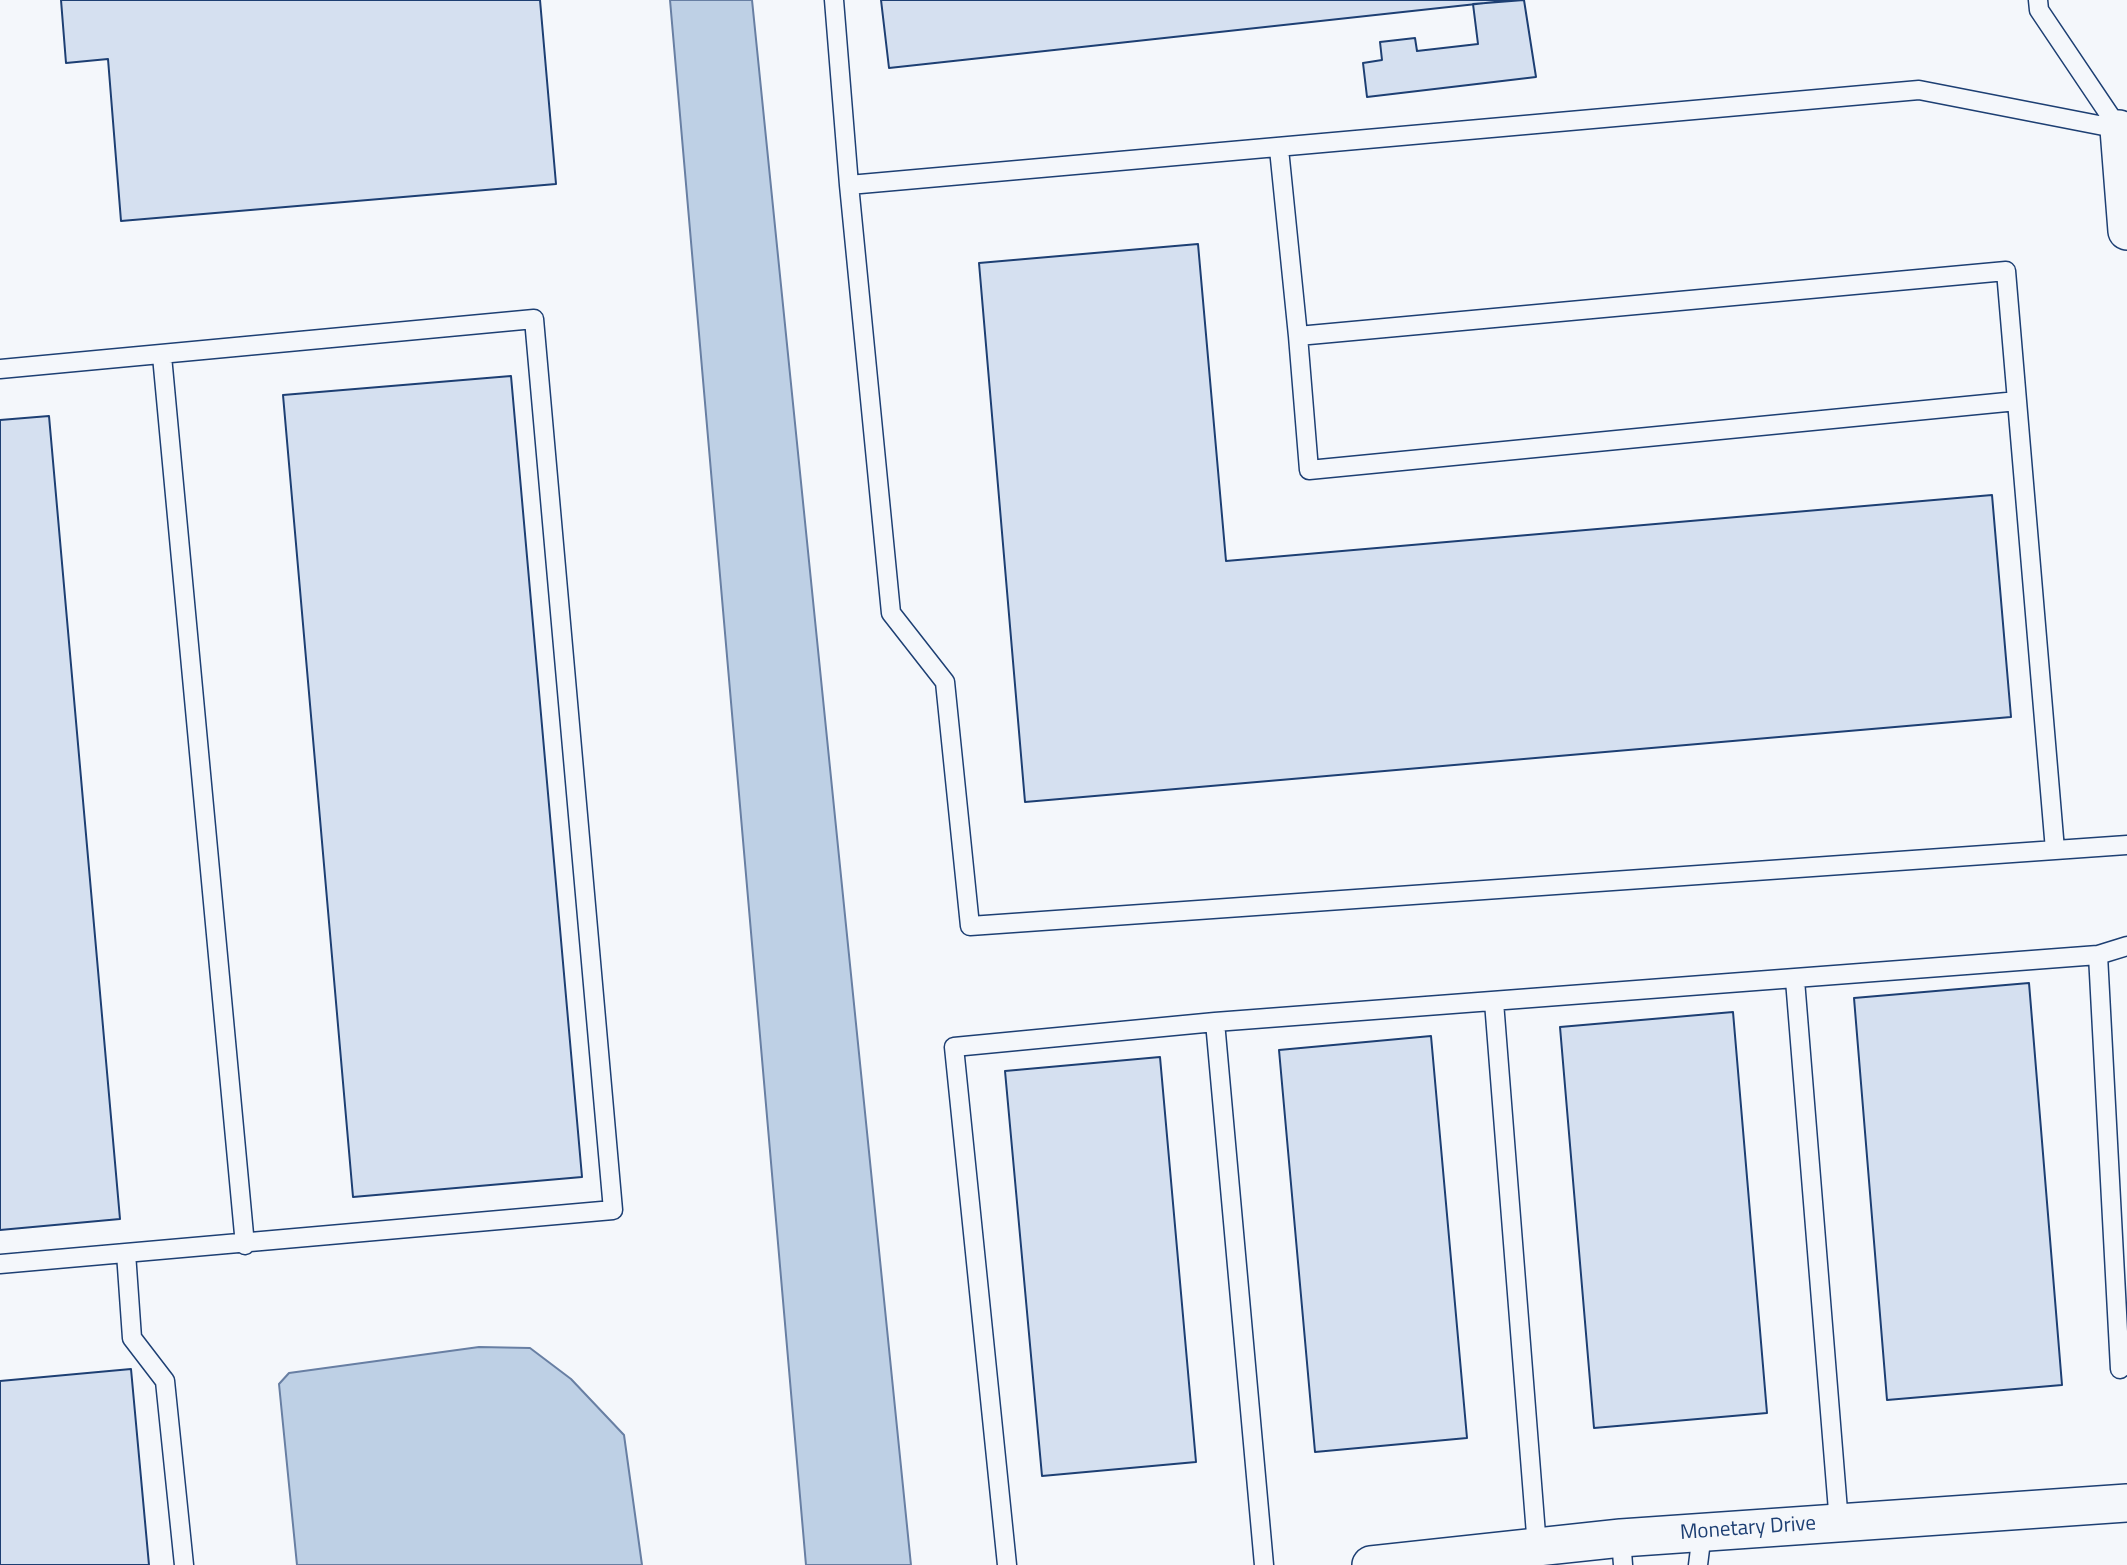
<!DOCTYPE html>
<html>
<head>
<meta charset="utf-8">
<style>
  body { margin:0 }
  canvas { display:block; background:#f4f7fb }
</style>
</head>
<body>
<canvas width="2127" height="1565"></canvas>
<script>
const c = document.querySelector('canvas').getContext('2d');
c.lineJoin = 'round';
function fill(path, color) {
  c.fillStyle = color;
  c.fill(path, 'evenodd');
}
function strokePath(path, color, width, dash) {
  c.strokeStyle = color;
  c.lineWidth = width;
  c.lineCap = dash ? 'butt' : 'round';
  c.setLineDash(dash || []);
  c.stroke(path);
}
function write(font, color, halo, rows, align = 'center') {
  c.font = font + ' "Titillium Web",sans-serif';
  c.lineWidth = 5;
  c.setLineDash([]);
  c.textBaseline = 'middle';
  c.strokeStyle = halo;
  c.fillStyle = color;
  for (const [text, x, y, turn = 0] of rows) {
    c.save();
    c.translate(x, y);
    c.rotate((+turn || 0) * Math.PI / 180);
    c.textAlign = isNaN(turn) ? turn : align;
    if (halo) c.strokeText(text, 0, 0);
    c.fillText(text, 0, 0);
    c.restore();
  }
}
const water = new Path2D(`
  M 670,0 L 752,0 L 911,1565 L 806,1565 Z
  M 479,1347 L 530,1348 L 571,1379 L 624,1435 L 642,1565 L 297,1565 L 279,1384 L 289,1373 Z`);
fill(water, '#bed0e5');
strokePath(water, '#687fa3', 2);
const building = new Path2D(`
  M 61,0 L 540,0 L 556,184 L 121,221 L 108,59 L 66,63 Z
  M 881,0 L 1513,0 L 889,68 Z
  M 1524,0 L 1536,77 L 1367,97 L 1363,63 L 1382,60 L 1380,42 L 1415,38 L 1417,51 L 1478,44 L 1473,4 Z
  M 1198,244 L 1226,561 L 1992,495 L 2011,717 L 1025,802 L 979,263 Z
  M 511,376 L 582,1177 L 353,1197 L 283,395 Z
  M 49,416 L 120,1219 L 0,1230 L 0,420 Z
  M 2029,983 L 2062,1385 L 1887,1400 L 1854,998 Z
  M 1733,1012 L 1767,1413 L 1594,1428 L 1560,1027 Z
  M 1431,1036 L 1467,1438 L 1315,1452 L 1279,1050 Z
  M 1160,1057 L 1196,1462 L 1042,1476 L 1005,1071 Z
  M 131,1369 L 149,1565 L 0,1565 L 0,1381 Z`);
fill(building, '#d5e0f0');
strokePath(building, '#1d3f73', 2);
const service = new Path2D(`
  M 834,0 L 849,185 L 1919,90 L 2119,129
  M 2038,0 L 2039,10 L 2119,129
  M 1279,149 L 1298,336 L 2006,271 L 2055,850
  M 849,185 L 891,613 L 945,682 L 970,926 L 2127,845
  M 1298,336 L 1309,470 L 2017,401
  M 162,356 L 245,1245
  M 0,369 L 534,319 L 613,1210 L 0,1264
  M 2098,955 L 2120,1369
  M 1795,980 L 1839,1523
  M 1494,1002 L 1537,1547
  M 1215,1022 L 1264,1565
  M 126,1253 L 132,1338 L 165,1381 L 184,1565
  M 1621,1538 L 1623,1565
  M 1007,1565 L 954,1047 L 1215,1022 L 2098,955 L 2127,946
  M 1698,1565 L 1702,1533`);
const minor = new Path2D(`
  M 2119,129 L 2127,231
  M 1371,1565 L 1621,1538 L 2127,1503`);
strokePath(service, '#1d3f73', 21);
strokePath(minor, '#1d3f73', 40);
strokePath(service, '#f4f7fb', 18);
strokePath(minor, '#f4f7fb', 37);
write('21px', '#1d3f73', '#f4f7fb', [
  ["Monetary Drive",1748,1529,-4]
]);
</script>
</body>
</html>
